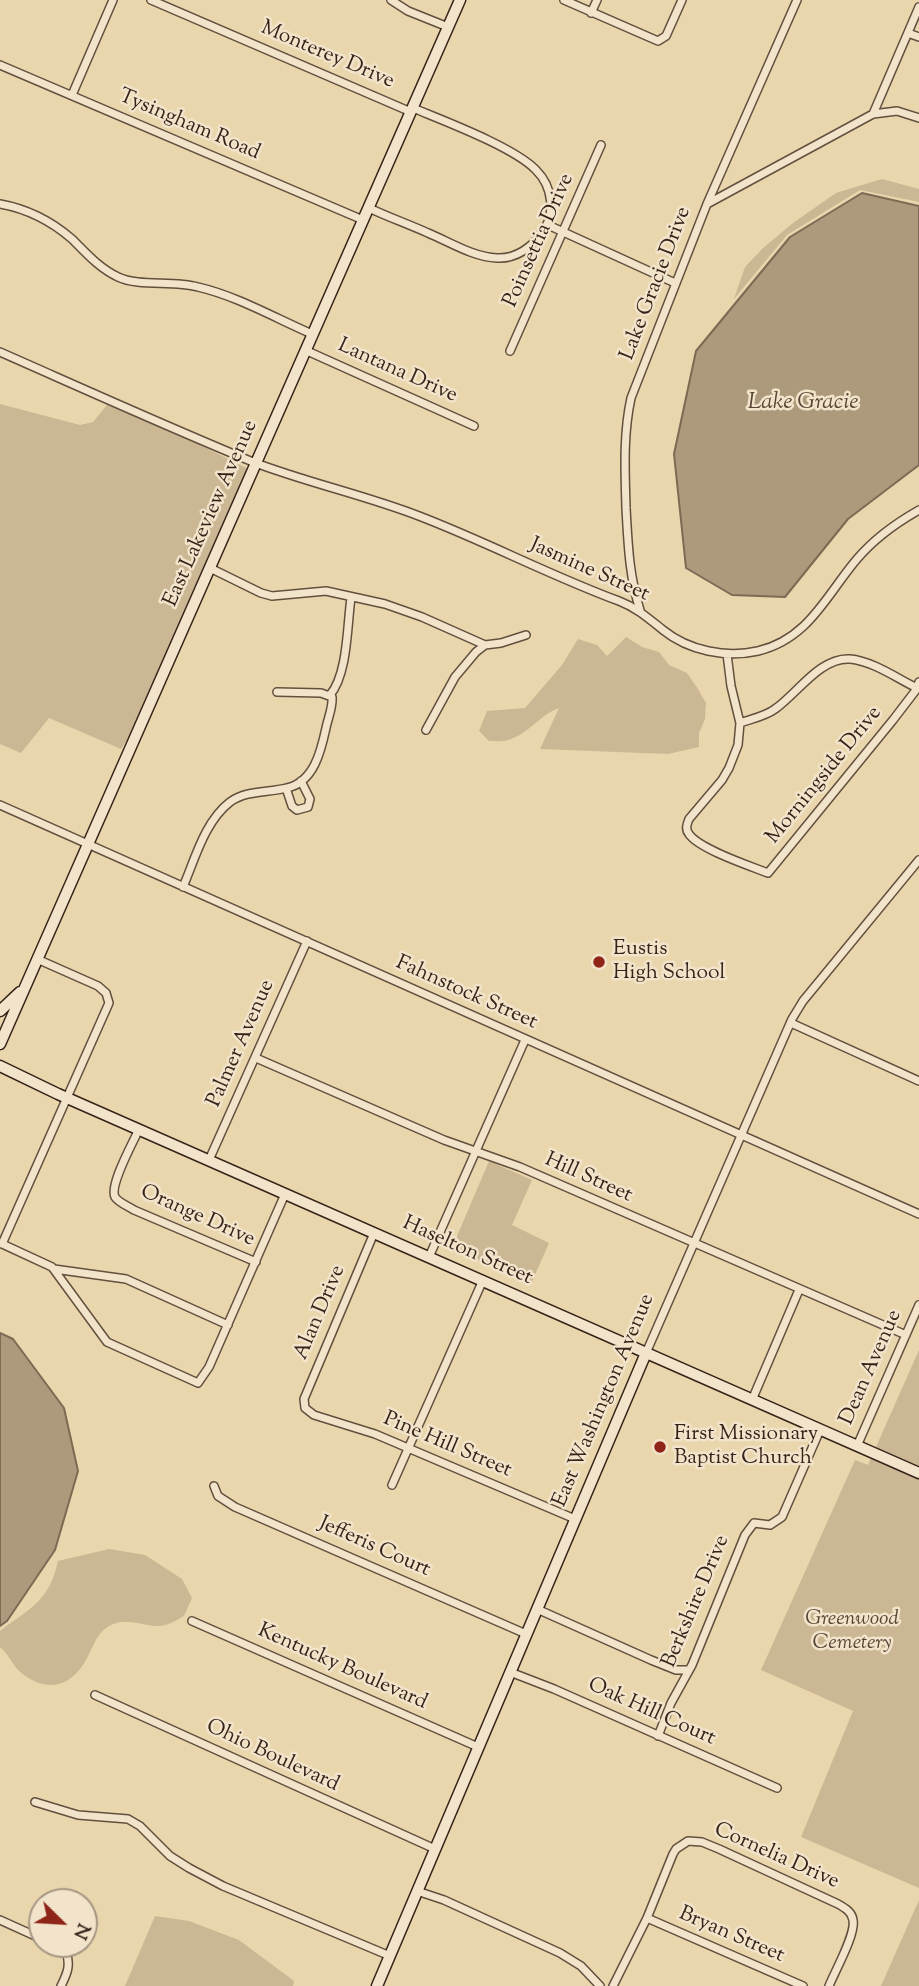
<!DOCTYPE html>
<html>
<head>
<meta charset="utf-8">
<style>
  body { margin:0 }
  #map { position:relative; width:919px; height:1986px; overflow:hidden; background:#ead6ad; font-family:"Sorts Mill Goudy",serif }
  canvas { display:block }
  .north { position:absolute; left:28px; top:1888px; width:70px; height:70px; box-sizing:border-box; background:#f1e4ca; border:2px solid #a69683; border-radius:50%; rotate:114deg; font-size:19px; font-weight:700; line-height:28px; text-align:center; color:#362219 }
  .north::after { content:''; display:block; margin:auto; width:24px; height:32px; background:#8f2418; clip-path:polygon(50% 0,100% 100%,50% 72%,0 100%) }
</style>
</head>
<body>
<div id="map">
<canvas width="919" height="1986"></canvas>
<div class="north">N</div>
</div>
<script>
const c = document.querySelector('canvas').getContext('2d');
c.lineJoin = 'round';
function fill(path, color) {
  c.fillStyle = color;
  c.fill(path, 'evenodd');
}
function strokePath(path, color, width, dash) {
  c.strokeStyle = color;
  c.lineWidth = width;
  c.lineCap = dash ? 'butt' : 'round';
  c.setLineDash(dash || []);
  c.stroke(path);
}
function write(font, color, halo, rows, align = 'center') {
  c.font = font + ' "Sorts Mill Goudy",serif';
  c.lineWidth = 5;
  c.setLineDash([]);
  c.textBaseline = 'middle';
  c.strokeStyle = halo;
  c.fillStyle = color;
  for (const [text, x, y, turn = 0] of rows) {
    c.save();
    c.translate(x, y);
    c.rotate((+turn || 0) * Math.PI / 180);
    c.textAlign = isNaN(turn) ? turn : align;
    if (halo) c.strokeText(text, 0, 0);
    c.fillText(text, 0, 0);
    c.restore();
  }
}
fill(new Path2D(`
  M 882,179 L 919,189 L 919,202 L 860,190 L 787,235 L 734,299 L 745,267 L 763,248 L 793,223 L 836,193 Z
  M 111,400 L 248,469 L 133,731 L 121,749 L 49,718 L 21,753 L 0,744 L 0,404 L 80,425 L 93,422 Z
  M 626,637 L 642,647 L 659,652 L 669,665 L 687,673 L 698,689 L 706,703 L 705,719 L 699,733 L 699,747 L 668,754 L 540,749 L 559,708 C 540,715 530,732 511,739 C 505,742 496,741 489,741 L 479,731 L 487,711 L 525,708 L 562,665 L 578,639 L 597,645 L 607,656 Z
  M 489,1161 L 532,1180 L 512,1225 L 549,1243 L 531,1284 L 452,1248 Z
  M 919,1350 L 919,1888 L 801,1837 L 853,1711 L 761,1670 L 855,1460 L 868,1465 Z
  M 109,1549 L 145,1555 L 182,1579 L 192,1598 L 184,1616 C 177,1620 167,1626 159,1626 C 143,1626 126,1617 111,1625 C 93,1634 92,1655 80,1669 C 65,1688 44,1690 24,1675 C 13,1668 10,1655 0,1647 L 0,1631 C 30,1608 49,1602 58,1561 Z
  M 919,1900 L 919,1986 L 881,1986 Z
  M 155,1916 L 189,1921 L 239,1940 L 294,1981 L 293,1986 L 125,1986 Z`), '#cbb794');
const water = new Path2D(`
  M 862,193 L 919,206 L 919,465 L 848,519 L 785,597 L 732,595 L 686,568 L 674,454 L 696,351 L 790,237 Z
  M 0,1333 L 13,1339 L 64,1408 L 78,1471 L 55,1550 L 7,1621 L 0,1626 Z`);
fill(water, '#ad997b');
strokePath(water, '#7d6954', 2);
const street = new Path2D(`
  M 151,0 L 411,112
  M 391,0 L 408,11 L 448,27
  M 564,0 L 658,41 L 666,36 L 682,0
  M 591,13 L 597,0
  M 908,33 L 919,37
  M 0,65 L 363,220
  M 72,95 L 113,0
  M 873,114 L 919,7
  M 0,204 C 28,209 51,221 72,239 C 86,253 99,268 118,277 C 139,287 173,280 198,287 C 237,296 275,318 312,334
  M 707,204 L 797,0
  M 369,208 C 388,217 408,224 428,233 C 450,242 473,257 497,258 C 516,259 532,247 542,233 C 556,214 553,187 536,170 C 514,147 444,121 413,108
  M 548,225 L 675,283
  M 305,350 L 474,426
  M 510,351 L 601,145
  M 0,352 C 84,389 168,427 253,462 C 308,483 365,495 419,516 C 487,542 551,576 619,601 C 637,608 648,618 663,630 C 689,651 726,658 758,651 C 809,639 827,594 857,559 C 874,539 896,523 919,510
  M 210,568 L 261,593 L 272,596 L 326,591 L 385,604 L 422,617 L 485,645
  M 640,610 C 629,576 628,543 626,508 C 625,471 623,435 631,398 L 707,204 L 873,114 L 897,111 L 919,118
  M 727,654 L 731,686 L 740,723 L 738,745 L 729,768 L 722,780 L 689,819 C 687,824 685,829 689,834 C 699,849 750,866 768,873 L 893,720 L 916,690 L 919,682
  M 330,695 C 348,674 347,625 351,598
  M 740,723 C 751,719 766,716 775,709 C 797,694 820,657 850,659 C 873,661 898,679 919,689
  M 426,730 L 455,677 L 476,652 L 485,645 L 501,643 L 526,635
  M 286,788 L 292,806 L 297,810 L 308,807 L 310,799 L 301,781
  M 0,805 L 919,1214
  M 183,887 C 195,859 205,821 230,802 C 247,790 267,793 287,788 C 314,782 321,751 326,728 C 328,718 333,707 332,697 L 321,693 L 277,692
  M 791,1023 L 919,1081
  M 256,1058 L 444,1140 L 520,1167 L 906,1335
  M 139,1129 C 133,1143 109,1185 115,1197 C 119,1203 128,1206 134,1210 L 256,1262
  M 209,1160 L 307,941
  M 374,1233 L 304,1399 L 305,1408 L 314,1415 L 375,1434 L 575,1519
  M 0,1243 L 52,1267 L 107,1342 L 198,1383 L 209,1367 L 285,1194
  M 2,1244 L 109,1003 L 106,993 L 98,986 L 37,959
  M 429,1257 L 525,1040
  M 54,1269 L 126,1279 L 228,1325
  M 646,1353 L 792,1019 L 803,1001 L 919,860
  M 752,1400 L 799,1290
  M 857,1446 L 919,1305
  M 392,1485 L 483,1280
  M 214,1486 L 218,1496 L 235,1507 L 526,1634
  M 537,1609 L 651,1660 L 676,1670 L 688,1670
  M 192,1621 L 478,1747
  M 510,1672 L 554,1689 L 777,1788
  M 95,1695 L 435,1849
  M 658,1736 L 671,1703 L 692,1665 L 745,1535 L 754,1523 L 770,1525 L 782,1517 L 820,1430
  M 35,1802 L 78,1815 L 128,1819 L 140,1826 L 170,1856 L 189,1868 L 223,1886 L 390,1956
  M 417,1891 L 444,1900 L 560,1953 L 581,1966 L 600,1986
  M 647,1918 L 803,1986
  M 0,1920 L 42,1939
  M 52,1944 L 66,1952 C 71,1965 67,1974 61,1986
  M 613,1986 L 647,1918 L 673,1854 L 676,1849 L 688,1841 L 702,1842 L 719,1849 L 838,1904 C 845,1908 852,1912 853,1920 C 856,1934 835,1971 829,1986`);
const secondary = new Path2D(`
  M 0,1011 L 20,992
  M 0,1044 L 460,0
  M 0,1066 L 58,1094 L 919,1473
  M 377,1986 L 646,1353`);
strokePath(street, '#634f3e', 10);
strokePath(secondary, '#362219', 13);
strokePath(street, '#f1e4ca', 7);
strokePath(secondary, '#f1e4ca', 10);
for (const [x, y, r, color] of [
  [599,962,7,"#8f2418"],
  [660,1447,7,"#8f2418"]
]) {
  const dot = new Path2D();
  dot.arc(x, y, r, 0, 2 * Math.PI);
  c.fillStyle = color;
  c.fill(dot);
  strokePath(dot, '#f1e4ca', 2.5);
}
write('21px', '#362219', '#f1e4ca', [
  ["Monterey Drive",327,56,23],
  ["Tysingham Road",189,126,23],
  ["Poinsettia Drive",540,241,-66],
  ["Lake Gracie Drive",657,284,-69],
  ["Lantana Drive",397,372,24],
  ["East Lakeview Avenue",212,514,-66],
  ["Jasmine Street",589,571,24],
  ["Morningside Drive",825,776,-51],
  ["Fahnstock Street",466,994,24],
  ["Palmer Avenue",242,1044,-66],
  ["Hill Street",588,1179,24],
  ["Orange Drive",197,1217,24],
  ["Haselton Street",467,1252,24],
  ["Alan Drive",321,1313,-67],
  ["Dean Avenue",872,1368,-66],
  ["East Washington Avenue",605,1401,-67],
  ["Pine Hill Street",447,1446,23],
  ["Jefferis Court",374,1548,24],
  ["Berkshire Drive",697,1602,-67],
  ["Kentucky Boulevard",342,1668,24],
  ["Oak Hill Court",651,1713,24],
  ["Ohio Boulevard",272,1757,25],
  ["Cornelia Drive",776,1857,24],
  ["Bryan Street",731,1936,23]
]);
write('21px', '#362219', '#f1e4ca', [
  ["Eustis",613,950],
  ["High School",613,974],
  ["First Missionary",674,1435],
  ["Baptist Church",674,1459]
], 'left');
write('italic 21px', '#5b4738', '#f1e4ca', [
  ["Greenwood",852,1620],
  ["Cemetery",852,1644]
]);
write('italic 23px', '#5a4636', '#f1e4ca', [
  ["Lake Gracie",803,404]
]);
</script>
</body>
</html>
